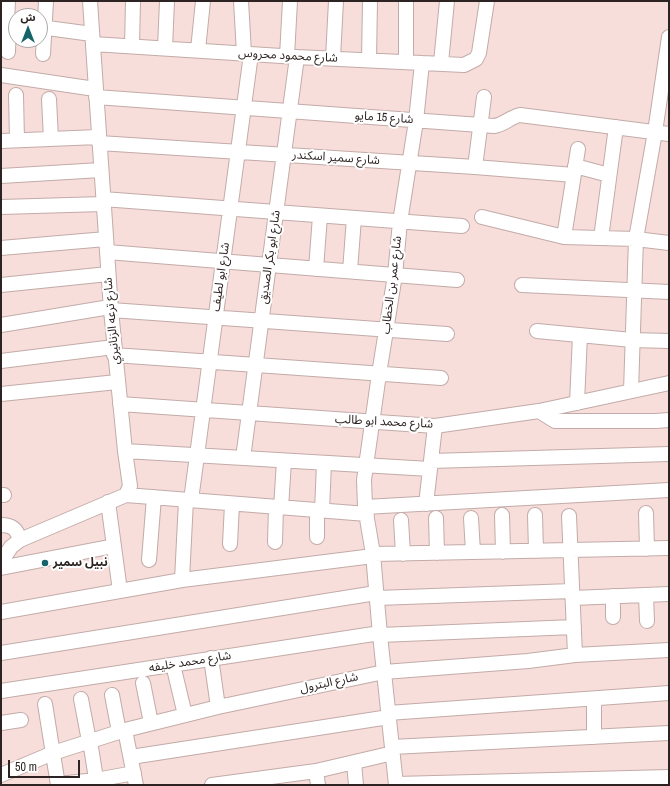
<!DOCTYPE html>
<html>
<head>
<meta charset="utf-8">
<style>
  body { margin:0 }
  #map { position:relative; width:670px; height:786px; overflow:hidden; background:#f7dedb; font-family:"Archivo Narrow","Noto Sans Arabic",sans-serif }
  canvas { display:block }
  .frame { position:absolute; inset:0; border:2px solid #2c2322; pointer-events:none }
  .north { position:absolute; left:8px; top:8px; width:40px; height:40px; box-sizing:border-box; background:#fff; border:1px solid #aba7a7; border-radius:50%; rotate:0deg; font-size:11px; font-weight:700; line-height:16px; text-align:center; color:#2c2322 }
  .north::after { content:''; display:block; margin:auto; width:14px; height:18px; background:#15636b; clip-path:polygon(50% 0,100% 100%,50% 72%,0 100%) }
  .scale { position:absolute; left:8px; top:760px; width:72px; height:18px; box-sizing:border-box; border:2px solid #2c2322; border-top:0; padding-left:5px; font-size:12px; line-height:14px; white-space:nowrap; color:#2c2322; -webkit-text-stroke:3px #fff; paint-order:stroke }
</style>
</head>
<body>
<div id="map">
<canvas width="670" height="786"></canvas>
<div class="frame"></div>
<div class="north">ش</div>
<div class="scale">50 m</div>
</div>
<script>
const c = document.querySelector('canvas').getContext('2d');
c.lineJoin = 'round';
function strokePath(path, color, width, dash) {
  c.strokeStyle = color;
  c.lineWidth = width;
  c.lineCap = dash ? 'butt' : 'round';
  c.setLineDash(dash || []);
  c.stroke(path);
}
function write(font, color, halo, rows, align = 'center') {
  c.font = font + ' "Archivo Narrow","Noto Sans Arabic",sans-serif';
  c.lineWidth = 4;
  c.setLineDash([]);
  c.textBaseline = 'middle';
  c.strokeStyle = halo;
  c.fillStyle = color;
  for (const [text, x, y, turn = 0] of rows) {
    c.save();
    c.translate(x, y);
    c.rotate((+turn || 0) * Math.PI / 180);
    c.textAlign = isNaN(turn) ? turn : align;
    if (halo) c.strokeText(text, 0, 0);
    c.fillText(text, 0, 0);
    c.restore();
  }
}
const minor = new Path2D(`
  M 241,1 L 244,53
  M 7,23 L 8,1
  M 40,27 L 92,34
  M 93,44 L 297,57 L 464,65 L 476,59 L 479,53 L 487,1
  M 132,46 L 133,1
  M 165,48 L 167,1
  M 198,50 L 203,1
  M 8,52 L 9,24
  M 43,54 L 46,1
  M 287,56 L 290,1
  M 333,58 L 336,1
  M 369,60 L 370,1
  M 406,62 L 406,1
  M 441,63 L 447,1
  M 1,75 L 95,89
  M 16,95 L 17,140
  M 96,97 L 494,126 C 504,125 510,117 520,115 L 669,134
  M 49,99 L 51,139
  M 1,141 L 98,137
  M 99,143 L 475,167 L 574,175
  M 575,166 L 609,175
  M 475,167 L 484,97
  M 1,176 L 101,170
  M 103,199 L 462,226
  M 1,207 L 103,204
  M 482,217 L 564,237 L 636,239 L 669,243
  M 564,237 L 578,149
  M 601,238 L 616,127
  M 1,248 L 106,239
  M 107,252 L 457,280
  M 316,269 L 320,216
  M 350,271 L 354,218
  M 1,285 L 108,274
  M 522,285 L 669,292
  M 111,310 L 447,334
  M 1,325 L 110,307
  M 537,331 L 632,340 L 669,341
  M 114,355 L 441,378
  M 1,361 L 114,347
  M 631,391 L 636,239 L 655,132 L 669,37
  M 1,394 L 117,382
  M 577,403 L 580,335
  M 120,404 L 435,426 L 539,411 L 555,421 L 656,421 L 669,420
  M 539,411 L 669,383
  M 125,451 L 430,469
  M 243,458 L 297,57
  M 431,461 L 669,454
  M 1,495 L 4,495
  M 126,495 L 367,514
  M 191,500 L 251,54
  M 108,502 L 120,591
  M 426,504 L 435,426
  M 365,507 L 669,490
  M 281,508 L 284,461
  M 322,511 L 324,463
  M 646,513 L 647,549
  M 502,515 L 503,552
  M 535,515 L 536,551
  M 569,516 L 575,655
  M 436,518 L 437,553
  M 471,518 L 473,552
  M 401,520 L 403,554
  M 1,525 C 12,525 17,529 20,540
  M 317,537 L 317,510
  M 275,542 L 276,507
  M 230,544 L 232,504
  M 373,554 L 669,548
  M 149,560 L 154,497
  M 1,562 L 11,547 L 20,540 L 126,495 L 130,486 L 125,451 L 111,310 L 90,1
  M 1,568 L 114,546
  M 182,580 L 186,500
  M 646,595 L 647,621
  M 613,596 L 613,617
  M 377,598 L 572,591
  M 573,598 L 669,594
  M 1,612 L 182,580 L 373,556
  M 380,635 L 574,627
  M 1,653 L 376,593
  M 211,658 L 218,707
  M 175,673 L 185,715
  M 143,683 L 151,723
  M 1,691 L 380,633
  M 112,695 L 119,732
  M 81,699 L 89,741
  M 594,699 L 594,737
  M 45,704 L 58,785
  M 388,713 L 669,693
  M 1,723 L 21,720
  M 125,730 L 136,785
  M 90,741 L 97,785
  M 392,747 L 669,733
  M 131,757 L 389,717
  M 354,763 L 356,785
  M 316,771 L 318,785
  M 1,775 L 53,753 L 125,730 L 218,707 L 384,672 L 528,661 L 575,655 L 669,650
  M 58,784 L 96,780 L 134,773
  M 396,784 L 669,777
  M 212,785 L 316,771 L 393,753
  M 396,785 L 380,635 L 373,554 L 365,507 L 364,480 L 379,374 L 395,275 L 400,222 L 416,121 L 422,63`);
strokePath(minor, '#c2aba8', 16);
strokePath(minor, '#fff', 14);
for (const [x, y, r, color] of [
  [45,563,4,"#15636b"]
]) {
  const dot = new Path2D();
  dot.arc(x, y, r, 0, 2 * Math.PI);
  c.fillStyle = color;
  c.fill(dot);
  strokePath(dot, '#fff', 1.5);
}
write('12px', '#2c2322', '#fff', [
  ["شارع محمود محروس",288,56,3],
  ["شارع 15 مايو",384,118,4],
  ["شارع سمير اسكندر",336,158,4],
  ["شارع ابو بكر الصديق",270,257,-82],
  ["شارع ابو لطيف",221,277,-82],
  ["شارع عمر بن الخطاب",392,285,-83],
  ["شارع ترعه الزنانيري",112,321,-95],
  ["شارع محمد ابو طالب",384,422,3],
  ["شارع محمد خليفه",190,662,-9],
  ["شارع البترول",329,683,-12]
]);
write('bold 12px', '#2c2322', '#fff', [
  ["نبيل سمير",53,563]
], 'left');
</script>
</body>
</html>
